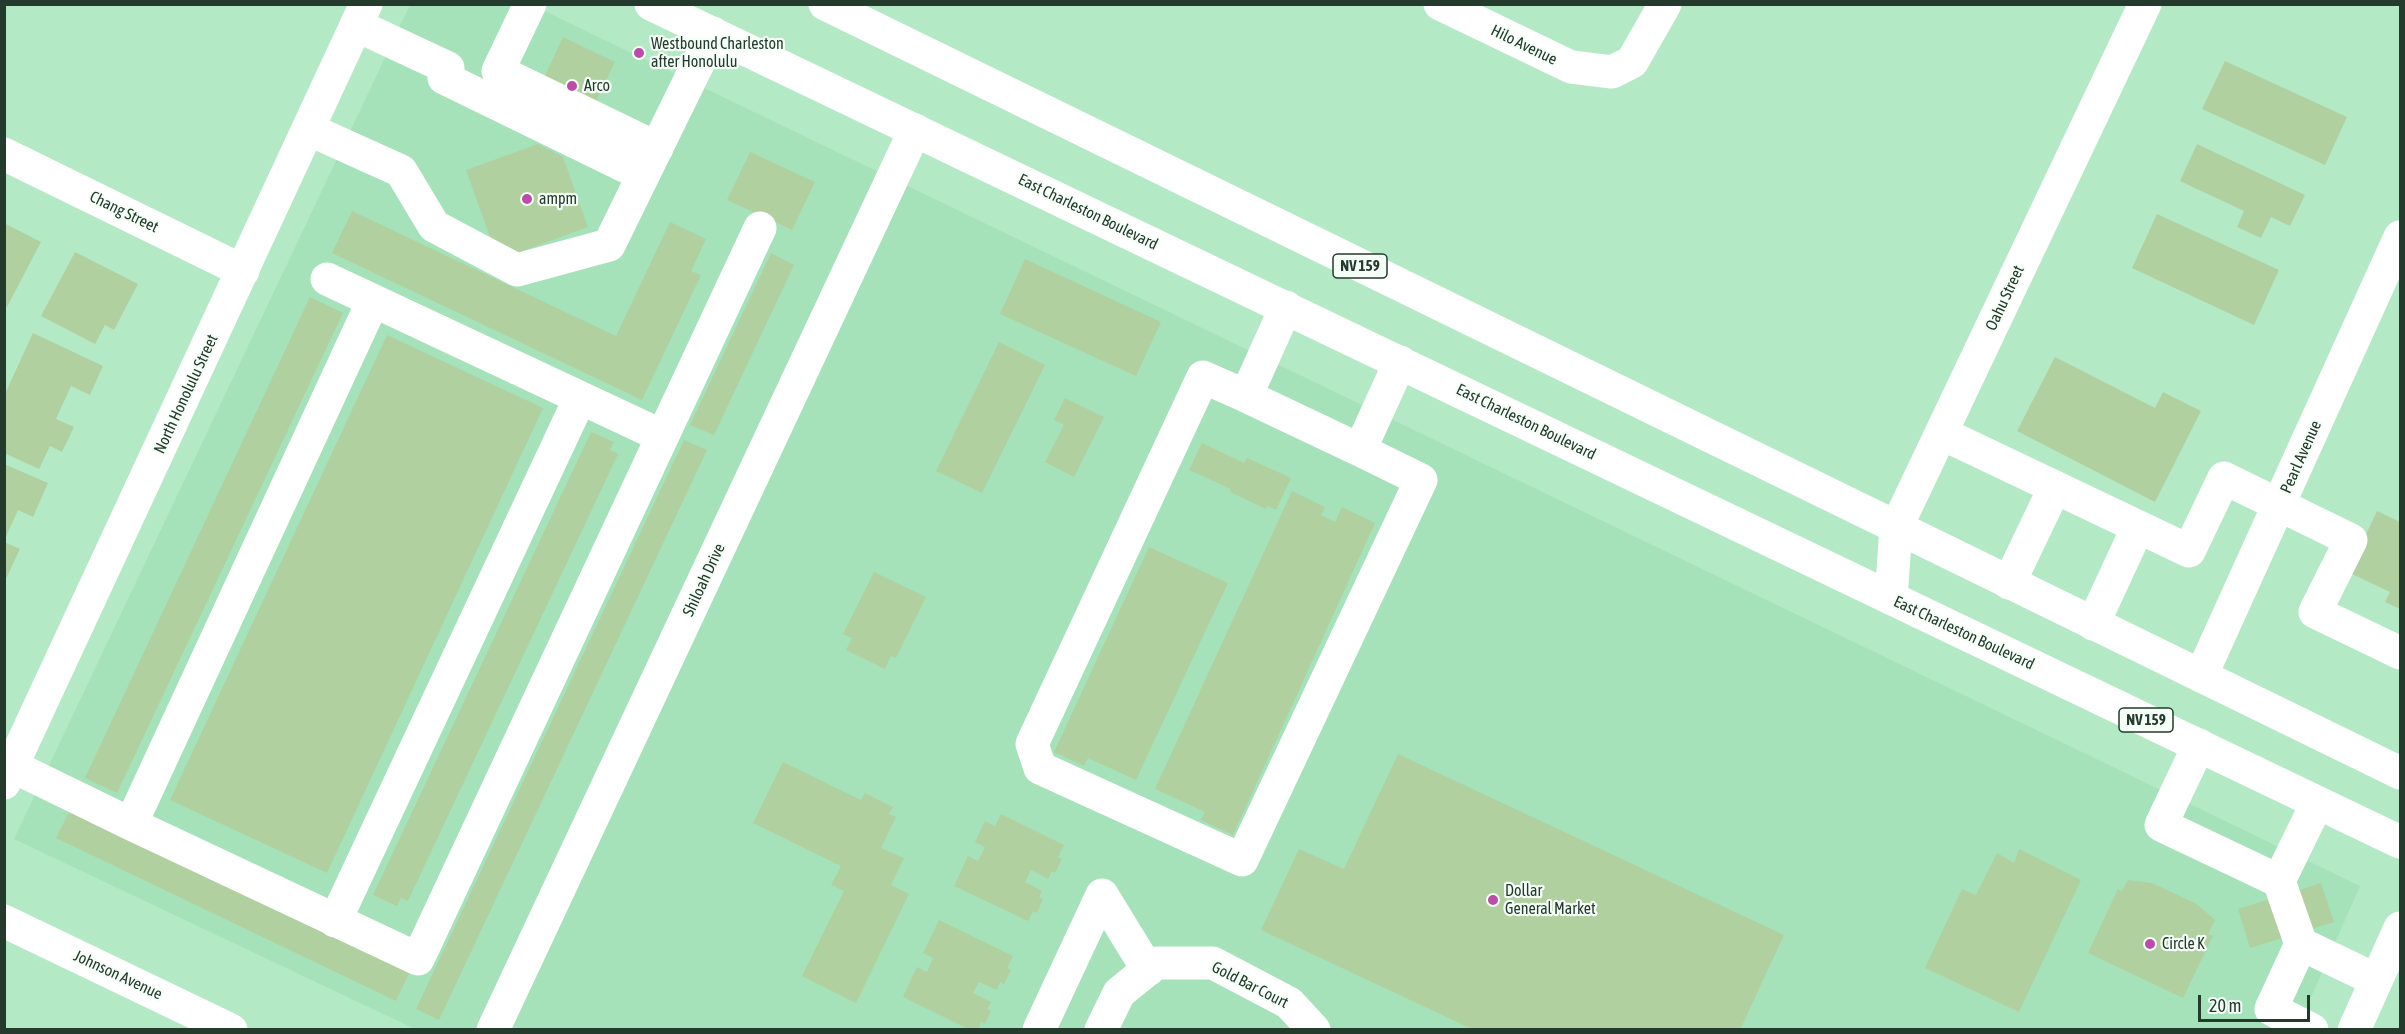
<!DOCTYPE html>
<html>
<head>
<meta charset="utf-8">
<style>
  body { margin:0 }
  #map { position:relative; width:2405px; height:1034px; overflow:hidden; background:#b4e9c6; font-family:"Asap Condensed",sans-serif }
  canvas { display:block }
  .frame { position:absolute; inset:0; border:6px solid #243a2c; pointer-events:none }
  .scale { position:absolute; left:2198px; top:995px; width:112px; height:27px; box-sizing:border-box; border:3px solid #243a2c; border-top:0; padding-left:8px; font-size:18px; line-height:21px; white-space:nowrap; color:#243a2c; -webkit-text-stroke:4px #f4fef7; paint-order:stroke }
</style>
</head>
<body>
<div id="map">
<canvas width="2405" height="1034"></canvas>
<div class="frame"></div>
<div class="scale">20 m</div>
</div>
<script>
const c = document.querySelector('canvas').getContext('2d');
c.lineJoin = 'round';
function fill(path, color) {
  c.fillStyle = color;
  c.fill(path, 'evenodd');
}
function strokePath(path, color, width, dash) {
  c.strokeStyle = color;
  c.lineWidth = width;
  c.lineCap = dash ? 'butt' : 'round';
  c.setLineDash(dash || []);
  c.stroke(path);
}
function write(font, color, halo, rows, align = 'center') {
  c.font = font + ' "Asap Condensed",sans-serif';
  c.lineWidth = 4.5;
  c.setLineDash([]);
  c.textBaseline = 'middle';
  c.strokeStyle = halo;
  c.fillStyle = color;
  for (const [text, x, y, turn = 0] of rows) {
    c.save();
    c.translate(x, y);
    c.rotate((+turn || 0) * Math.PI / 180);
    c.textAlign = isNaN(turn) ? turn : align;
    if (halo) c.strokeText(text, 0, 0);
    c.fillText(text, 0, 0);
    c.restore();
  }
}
fill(new Path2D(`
  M 530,4 L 2360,886 L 2297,1029 L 417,1030 L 14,839 L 410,5 Z`), '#a5e2ba');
fill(new Path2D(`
  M 563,37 L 615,62 L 580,135 L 529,110 Z
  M 2225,61 L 2347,117 L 2325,165 L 2202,109 Z
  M 538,144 L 563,157 L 588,227 L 517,253 L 491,240 L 466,170 Z
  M 2197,144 L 2305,195 L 2290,226 L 2271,217 L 2261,238 L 2237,227 L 2244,211 L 2180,181 Z
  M 750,152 L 815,182 L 792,230 L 727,200 Z
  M 352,211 L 616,336 L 670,222 L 706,239 L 691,271 L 701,275 L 642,400 L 332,253 Z
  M 2157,214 L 2279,270 L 2254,325 L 2132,268 Z
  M 4,223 L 41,242 L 7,307 L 4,305 Z
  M 75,252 L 138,284 L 114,330 L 105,325 L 95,344 L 41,316 Z
  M 771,253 L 794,265 L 714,435 L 690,425 Z
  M 1025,259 L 1161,322 L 1136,376 L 1000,314 Z
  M 310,297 L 343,313 L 117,793 L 85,778 Z
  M 33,333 L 103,366 L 90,395 L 71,386 L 56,419 L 74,427 L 62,452 L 50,446 L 39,469 L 4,453 L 4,396 Z
  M 387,335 L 543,408 L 327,873 L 170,800 Z
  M 999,342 L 1045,365 L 982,493 L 936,471 Z
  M 2055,357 L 2155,408 L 2163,392 L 2201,411 L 2155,502 L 2017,431 Z
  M 1065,398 L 1104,417 L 1074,477 L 1045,462 L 1064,425 L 1054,420 Z
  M 591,432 L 614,442 L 610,450 L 618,454 L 408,901 L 401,898 L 397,906 L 373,895 Z
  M 684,440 L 707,450 L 439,1020 L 416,1009 Z
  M 1202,443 L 1244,463 L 1247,458 L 1291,478 L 1276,510 L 1267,506 L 1266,509 L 1230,492 L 1231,489 L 1189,470 Z
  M 4,464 L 48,483 L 33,517 L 18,510 L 4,541 Z
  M 1292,491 L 1325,507 L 1321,515 L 1335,522 L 1342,507 L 1375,523 L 1233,835 L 1201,820 L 1205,812 L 1155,789 Z
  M 2377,511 L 2400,522 L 2400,609 L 2385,602 L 2390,592 L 2348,572 Z
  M 4,542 L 20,549 L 4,583 Z
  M 1149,547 L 1228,583 L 1136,780 L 1088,758 L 1084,766 L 1054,752 Z
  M 874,572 L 926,597 L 896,658 L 891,656 L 885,669 L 846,650 L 852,638 L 843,634 Z
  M 1398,754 L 1784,935 L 1740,1030 L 1474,1030 L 1261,930 L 1299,849 L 1344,869 Z
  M 783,762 L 861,800 L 865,793 L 893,807 L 889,814 L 896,817 L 881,848 L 904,858 L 891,885 L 909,894 L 856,1003 L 802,976 L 844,891 L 831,885 L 841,866 L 753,823 Z
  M 71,808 L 411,969 L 396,1001 L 56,838 Z
  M 1001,814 L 1064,845 L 1058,857 L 1062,859 L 1055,873 L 1052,871 L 1048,879 L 1031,870 L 1025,882 L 1042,891 L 1039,897 L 1043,899 L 1037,913 L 1033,911 L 1028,921 L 954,886 L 968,856 L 978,861 L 985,847 L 975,842 L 985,821 L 995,826 Z
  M 2019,849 L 2081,880 L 2019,1012 L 1925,968 L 1962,889 L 1976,895 L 1997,853 L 2014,863 Z
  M 2128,880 L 2152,883 L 2197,904 L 2215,920 L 2208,934 L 2213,936 L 2183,998 L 2088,953 L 2118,889 L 2122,891 Z
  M 2321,883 L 2334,922 L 2250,948 L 2238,909 Z
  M 939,920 L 1013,956 L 1007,968 L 1011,970 L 1004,984 L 1000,982 L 997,990 L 979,982 L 973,993 L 991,1002 L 987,1009 L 991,1011 L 985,1024 L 981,1022 L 978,1030 L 970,1030 L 903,997 L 917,967 L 927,972 L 933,958 L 923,953 Z`), '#b0d0a0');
strokePath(new Path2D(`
  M 530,4 L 498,71 L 657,148
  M 1440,4 L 1571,67 L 1612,72 L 1632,62 L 1665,4
  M 356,25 L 448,68
  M 444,78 L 643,175
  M 308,129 L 401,171 L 434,226 L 517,270 L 609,245 L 713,33
  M 4,154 L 243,271
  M 327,279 L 662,436
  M 1286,307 L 1246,396 L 1203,377 L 1032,744 L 1040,768 L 1242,860 L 1421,480 L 1360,450 L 1400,362
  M 1246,396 L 1360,450
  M 1941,433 L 2189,551 L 2224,478 L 2351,540 L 2315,612 L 2400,653
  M 2009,583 L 2055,487
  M 1891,598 L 1896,528 L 2145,4
  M 2093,624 L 2138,527
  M 2201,676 L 2400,237
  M 2199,745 L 2161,825 L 2279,881 L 2317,803
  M 12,766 L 131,824 L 418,959 L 760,228
  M 4,783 L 366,4
  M 131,824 L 373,301
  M 2279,881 L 2301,944
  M 4,921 L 231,1030
  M 335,921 L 580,398
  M 493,1030 L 915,130
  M 1039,1030 L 1102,895 L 1148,970
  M 1101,1030 L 1119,993 L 1156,963 L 1213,963 L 1289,1003 L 1314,1030
  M 2312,1030 L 2271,1009 L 2301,944 L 2376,980
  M 2354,1030 L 2400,928`), '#fff', 33);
strokePath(new Path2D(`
  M 651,4 L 2400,842
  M 825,4 L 2400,773`), '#fff', 33);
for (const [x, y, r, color] of [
  [639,53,6,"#bc4ca8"],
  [572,86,6,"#bc4ca8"],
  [527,199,6,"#bc4ca8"],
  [1493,900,6,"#bc4ca8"],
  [2150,944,6,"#bc4ca8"]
]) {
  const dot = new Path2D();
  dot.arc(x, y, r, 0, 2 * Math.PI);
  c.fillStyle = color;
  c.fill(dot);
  strokePath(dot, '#f4fef7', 2);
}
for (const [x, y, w] of [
  [1360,266,54],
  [2146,720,54]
]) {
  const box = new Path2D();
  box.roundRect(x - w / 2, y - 12, w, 24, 4.5);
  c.fillStyle = '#f4fef7';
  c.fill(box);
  strokePath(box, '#243a2c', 1.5);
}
write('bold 15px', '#243a2c', null, [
  ["NV 159",1360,266],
  ["NV 159",2146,720]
]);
write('16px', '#243a2c', '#f4fef7', [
  ["Westbound Charleston",651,44],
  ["after Honolulu",651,62],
  ["Arco",584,86],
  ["ampm",539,199],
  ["Dollar",1505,891],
  ["General Market",1505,909],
  ["Circle K",2162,944]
], 'left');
write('16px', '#243a2c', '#f4fef7', [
  ["Hilo Avenue",1524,45,26],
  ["Chang Street",124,212,26],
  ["East Charleston Boulevard",1088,212,26],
  ["Oahu Street",2005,298,-65],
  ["North Honolulu Street",186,394,-65],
  ["East Charleston Boulevard",1526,422,26],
  ["Pearl Avenue",2301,457,-66],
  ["Shiloah Drive",704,580,-65],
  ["East Charleston Boulevard",1964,633,25],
  ["Johnson Avenue",118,975,25],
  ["Gold Bar Court",1250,985,27]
]);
</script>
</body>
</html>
